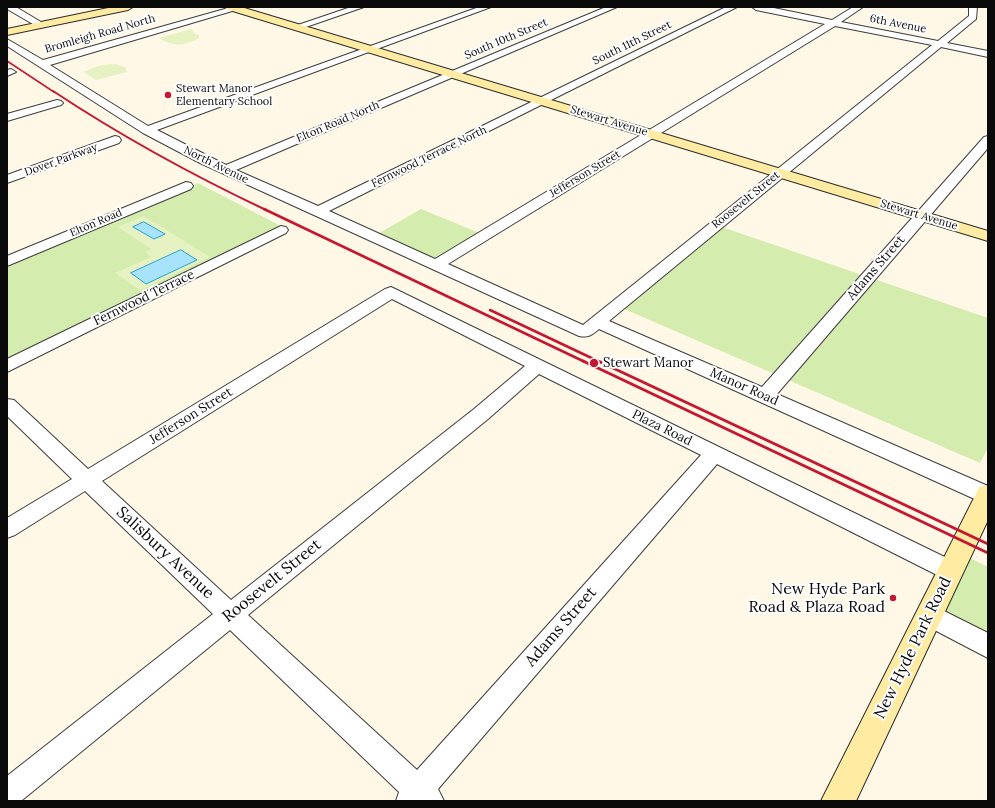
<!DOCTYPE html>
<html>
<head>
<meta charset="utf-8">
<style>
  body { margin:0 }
  #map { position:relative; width:995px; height:808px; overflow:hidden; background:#fff8e7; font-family:Lora,serif }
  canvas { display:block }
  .frame { position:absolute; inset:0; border:8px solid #0a0a0a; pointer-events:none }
</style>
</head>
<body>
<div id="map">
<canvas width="995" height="808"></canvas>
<div class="frame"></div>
</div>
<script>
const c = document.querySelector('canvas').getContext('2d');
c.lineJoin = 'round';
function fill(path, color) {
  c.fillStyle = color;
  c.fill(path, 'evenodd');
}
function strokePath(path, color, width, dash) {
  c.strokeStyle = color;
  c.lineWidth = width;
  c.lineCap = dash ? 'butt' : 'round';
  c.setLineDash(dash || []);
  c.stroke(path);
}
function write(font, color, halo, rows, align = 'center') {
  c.font = font + ' Lora,serif';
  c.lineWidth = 4;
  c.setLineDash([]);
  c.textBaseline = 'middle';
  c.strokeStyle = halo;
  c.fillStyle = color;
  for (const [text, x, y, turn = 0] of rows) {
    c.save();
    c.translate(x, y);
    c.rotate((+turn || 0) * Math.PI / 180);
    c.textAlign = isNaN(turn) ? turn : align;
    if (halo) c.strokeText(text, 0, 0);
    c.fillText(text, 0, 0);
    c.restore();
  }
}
fill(new Path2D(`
  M 198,183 L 281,226 L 7,361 L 7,263 Z
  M 421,209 L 482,234 L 429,267 L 369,239 Z
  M 719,226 L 988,318 L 988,448 L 980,463 L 622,308 Z
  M 964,555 L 988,567 L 988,647 L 934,619 Z`), '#d4ecae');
fill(new Path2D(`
  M 191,29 L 195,34 L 199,35 L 199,38 C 186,46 171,47 159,38 Z
  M 115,64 L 125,67 L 127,72 L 96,80 L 83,72 L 101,65 Z
  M 144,216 L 210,257 L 140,290 L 115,273 L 151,257 L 145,252 L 151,249 L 118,227 Z`), '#e6f2c1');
const water = new Path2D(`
  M 144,222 L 165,234 L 154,239 L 133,227 Z
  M 181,250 L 197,260 L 146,284 L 131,273 Z`);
fill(water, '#a7e4fb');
strokePath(water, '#28a2d8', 1);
const street = new Path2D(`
  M 7,7 L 16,7 L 46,25 L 44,27 L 38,27 L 7,9 Z
  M 232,7 L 238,7 L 239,9 L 50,65 L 148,126 L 479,7 L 491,7 L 157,130 L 226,165 L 606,7 L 617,7 L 236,170 L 318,206 L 726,7 L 737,7 L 329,211 L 435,259 L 825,24 L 756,10 L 752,7 L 769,7 L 832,20 L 853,7 L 863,7 L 841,22 L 938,41 L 969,16 L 969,7 L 977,7 L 976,19 L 947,43 L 988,51 L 988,57 L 941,47 L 609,321 L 762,387 L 984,137 L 988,136 L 988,148 L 777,394 L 988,486 L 988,503 L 979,501 L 599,329 C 592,335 588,338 579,336 L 200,163 L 143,133 L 7,46 L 7,39 L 43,60 ZM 835,26 L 932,45 L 583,325 L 448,264 Z
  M 351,7 L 364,7 L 300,29 L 294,29 L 292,27 Z
  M 11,69 L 16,72 L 7,76 L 7,70 Z
  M 57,100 L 61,101 L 63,103 L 61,105 L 7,121 L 7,114 Z
  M 115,136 L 119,137 L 121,140 L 119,143 L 7,183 L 7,175 Z
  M 186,182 L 191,183 L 193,186 L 191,189 L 7,266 L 7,256 Z
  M 281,226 L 286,227 L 288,230 L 286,233 L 7,372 L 7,359 Z
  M 391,287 L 959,564 L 963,571 L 959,578 L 951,581 L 943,578 L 717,464 L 438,789 L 444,801 L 396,801 L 399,792 L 230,630 L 21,801 L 7,801 L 7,776 L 213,614 L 85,491 L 15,535 L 7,538 L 7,518 L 72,479 L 7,416 L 7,399 L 14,400 L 88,469 L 385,289 ZM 392,299 L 525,366 L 474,409 L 231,600 L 102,481 ZM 539,374 L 701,455 L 417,770 L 248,615 L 488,419 Z
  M 930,604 L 988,633 L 988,658 L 921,623 L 918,615 L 921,607 Z`);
const secondary = new Path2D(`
  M 113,7 L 133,7 L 128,10 L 7,35 L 7,29 Z
  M 225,7 L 241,7 L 988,231 L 988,241 L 226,9 Z
  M 988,485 L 988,520 L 856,801 L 821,801 L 976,494 L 979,487 Z`);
strokePath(street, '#3d3d3d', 2);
strokePath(secondary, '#2c2c2c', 2);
fill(street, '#fff');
fill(secondary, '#ffeca2');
strokePath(new Path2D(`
  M 7,61 L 54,92`), '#c41831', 1.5);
strokePath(new Path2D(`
  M 53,91 C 121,136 192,175 266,210`), '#c41831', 2);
strokePath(new Path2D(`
  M 264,209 L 585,362
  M 490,310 L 600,362`), '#c41831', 2.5);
strokePath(new Path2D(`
  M 583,361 L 988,553
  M 598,361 L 988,544`), '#c41831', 3);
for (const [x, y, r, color] of [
  [168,95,4,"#c41831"],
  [594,363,5,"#c41831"],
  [893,598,4,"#c41831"]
]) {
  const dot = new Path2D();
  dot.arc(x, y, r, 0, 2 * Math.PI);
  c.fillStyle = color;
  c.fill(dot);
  strokePath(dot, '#fff', 1.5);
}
write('11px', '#0a0a0a', '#fff', [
  ["6th Avenue",898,24,11],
  ["Bromleigh Road North",100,34,-16],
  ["South 10th Street",506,39,-23],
  ["South 11th Street",632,43,-26],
  ["Stewart Avenue",609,121,17],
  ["Elton Road North",338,122,-23],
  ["Fernwood Terrace North",429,157,-26],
  ["Dover Parkway",61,160,-20],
  ["North Avenue",216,165,26],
  ["Jefferson Street",585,174,-31],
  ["Roosevelt Street",746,200,-39],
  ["Stewart Avenue",919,215,17],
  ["Elton Road",96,223,-23]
]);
write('11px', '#0a0a0a', '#fff', [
  ["Stewart Manor",176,89],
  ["Elementary School",176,102]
], 'left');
write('13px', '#0a0a0a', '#fff', [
  ["Adams Street",876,268,-49],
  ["Fernwood Terrace",144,298,-26],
  ["Manor Road",744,387,24],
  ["Jefferson Street",191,416,-32],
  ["Plaza Road",662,428,26]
]);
write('13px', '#0a0a0a', '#fff', [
  ["Stewart Manor",603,363]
], 'left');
write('16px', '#0a0a0a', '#fff', [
  ["Salisbury Avenue",165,553,43],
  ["Roosevelt Street",272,581,-39],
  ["Adams Street",561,627,-49],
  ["New Hyde Park Road",913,648,-64]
]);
write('16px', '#0a0a0a', '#fff', [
  ["New Hyde Park",885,589],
  ["Road & Plaza Road",885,607]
], 'right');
</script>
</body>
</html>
